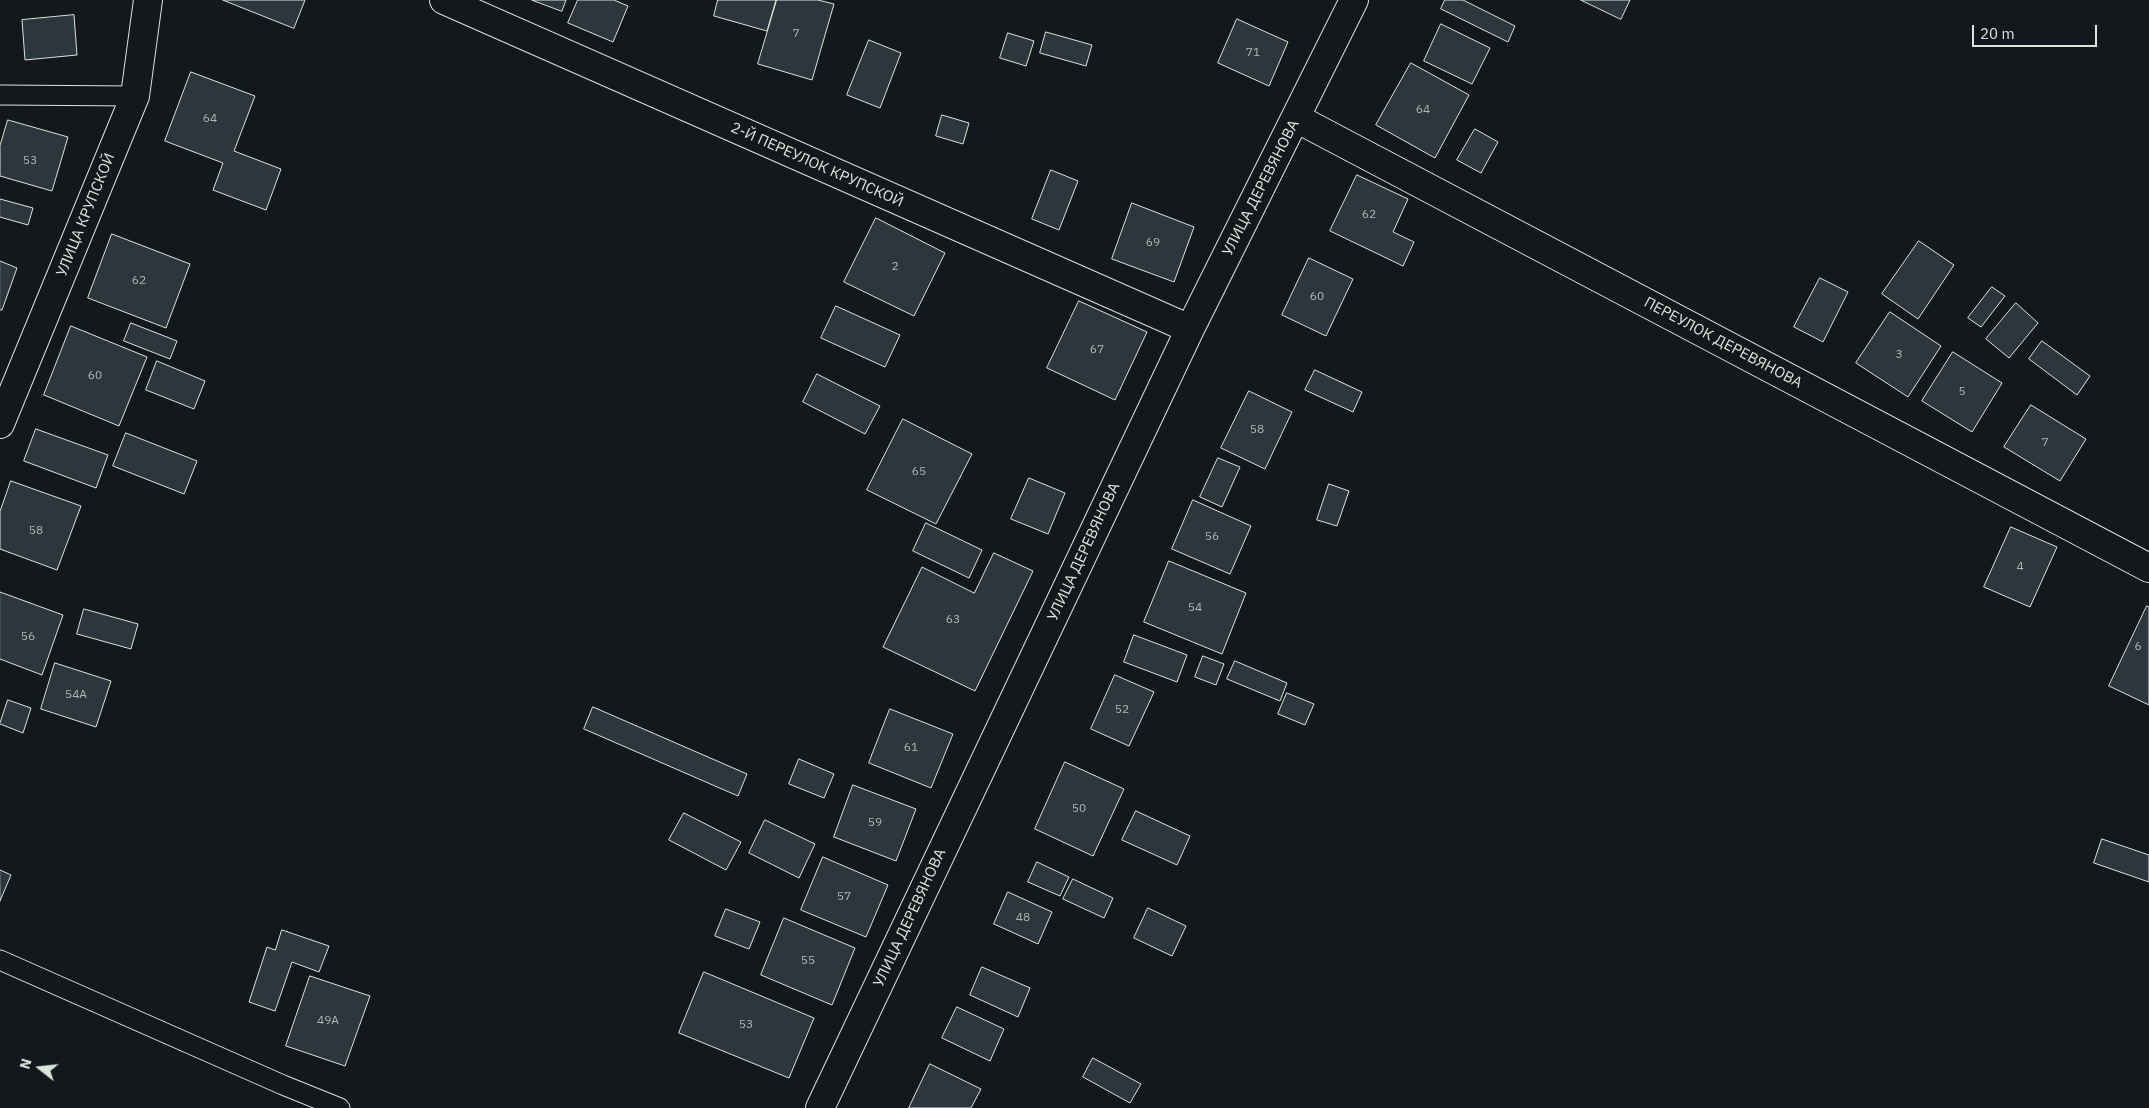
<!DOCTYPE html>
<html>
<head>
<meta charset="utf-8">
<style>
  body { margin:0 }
  #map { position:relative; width:2149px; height:1108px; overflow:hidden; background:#14181c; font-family:"IBM Plex Sans",sans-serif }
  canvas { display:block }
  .north { position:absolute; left:15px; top:1043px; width:50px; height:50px; -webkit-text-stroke:4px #14181c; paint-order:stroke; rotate:286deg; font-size:14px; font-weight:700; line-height:20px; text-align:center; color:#d8e6dc }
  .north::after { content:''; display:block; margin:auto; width:18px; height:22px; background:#d8e6dc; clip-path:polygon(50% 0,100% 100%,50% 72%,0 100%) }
  .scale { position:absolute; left:1972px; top:25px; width:125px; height:22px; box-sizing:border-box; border:2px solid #d8e6dc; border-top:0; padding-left:6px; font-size:15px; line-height:18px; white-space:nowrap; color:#d8e6dc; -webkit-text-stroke:4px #14181c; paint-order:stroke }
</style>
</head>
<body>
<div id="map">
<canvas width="2149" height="1108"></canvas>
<div class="north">N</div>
<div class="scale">20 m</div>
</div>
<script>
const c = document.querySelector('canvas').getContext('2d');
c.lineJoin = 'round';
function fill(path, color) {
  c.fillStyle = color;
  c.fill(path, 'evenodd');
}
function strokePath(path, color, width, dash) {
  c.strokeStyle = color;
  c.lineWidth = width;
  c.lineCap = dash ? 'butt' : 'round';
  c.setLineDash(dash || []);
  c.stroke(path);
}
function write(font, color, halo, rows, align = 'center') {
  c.font = font + ' "IBM Plex Sans",sans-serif';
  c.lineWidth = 4;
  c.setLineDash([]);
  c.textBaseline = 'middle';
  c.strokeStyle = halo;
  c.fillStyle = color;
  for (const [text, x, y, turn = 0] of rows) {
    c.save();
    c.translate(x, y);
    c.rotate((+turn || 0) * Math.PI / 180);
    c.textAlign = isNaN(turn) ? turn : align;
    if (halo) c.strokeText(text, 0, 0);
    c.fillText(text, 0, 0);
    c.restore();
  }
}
const building = new Path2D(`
  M 223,0 L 305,0 L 294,28 Z
  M 532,0 L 566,0 L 562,11 Z
  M 578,0 L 614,0 L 628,6 L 613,42 L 568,23 Z
  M 718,0 L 776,0 L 767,31 L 714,16 Z
  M 777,0 L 818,0 L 834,4 L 812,80 L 758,64 Z
  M 1445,0 L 1463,0 L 1515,26 L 1508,42 L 1441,9 Z
  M 1581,0 L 1630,0 L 1621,19 Z
  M 74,15 L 77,55 L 25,60 L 22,20 Z
  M 1237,19 L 1288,42 L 1269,86 L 1218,63 Z
  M 1441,24 L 1490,48 L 1472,84 L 1424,61 Z
  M 1046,32 L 1092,45 L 1086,66 L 1040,53 Z
  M 1008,33 L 1034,41 L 1026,66 L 1000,58 Z
  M 869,40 L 901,53 L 880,108 L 847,95 Z
  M 1411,63 L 1469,95 L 1435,158 L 1376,125 Z
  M 191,72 L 255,96 L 234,151 L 281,169 L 266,210 L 213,190 L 223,163 L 165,141 Z
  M 942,115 L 969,123 L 963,144 L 936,136 Z
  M 8,120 L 68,137 L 52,191 L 0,176 L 0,146 Z
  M 1475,129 L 1498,142 L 1481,173 L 1457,160 Z
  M 1051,170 L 1078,181 L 1059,230 L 1032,219 Z
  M 1357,175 L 1408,199 L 1393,232 L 1414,242 L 1403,266 L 1330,231 Z
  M 0,199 L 33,208 L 28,225 L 0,217 Z
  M 1132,203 L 1194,227 L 1174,282 L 1112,259 Z
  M 876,218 L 945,253 L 914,316 L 844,282 Z
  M 112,234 L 190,264 L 166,328 L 88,298 Z
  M 1919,241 L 1954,265 L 1918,319 L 1882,294 Z
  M 1309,258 L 1353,279 L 1326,336 L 1282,315 Z
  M 0,261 L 17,268 L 2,310 L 0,310 Z
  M 1820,278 L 1848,292 L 1823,342 L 1794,327 Z
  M 1992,287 L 2005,296 L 1981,327 L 1968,318 Z
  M 1079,301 L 1147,332 L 1115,400 L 1047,368 Z
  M 2016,303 L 2038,323 L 2009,358 L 1986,339 Z
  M 836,306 L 900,335 L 885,367 L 821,338 Z
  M 1890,312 L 1941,346 L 1908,397 L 1856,363 Z
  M 131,323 L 177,341 L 170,359 L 124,341 Z
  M 71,326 L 147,357 L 119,426 L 44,395 Z
  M 2042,341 L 2090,376 L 2077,395 L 2029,359 Z
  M 1953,352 L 2002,383 L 1972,432 L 1922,401 Z
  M 157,361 L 205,381 L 194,409 L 146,390 Z
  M 1315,370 L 1362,392 L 1353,412 L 1305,390 Z
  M 817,374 L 880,406 L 865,434 L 803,402 Z
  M 1249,391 L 1292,412 L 1265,469 L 1221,448 Z
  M 2031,405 L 2086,439 L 2060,481 L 2004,447 Z
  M 903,419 L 972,454 L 936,524 L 867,490 Z
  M 36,429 L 108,455 L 96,488 L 24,461 Z
  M 126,433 L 197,461 L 184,494 L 113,466 Z
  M 1218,458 L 1240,467 L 1222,507 L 1200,497 Z
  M 1029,478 L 1065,493 L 1048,534 L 1011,519 Z
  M 11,481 L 81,506 L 57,570 L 0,549 L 0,512 Z
  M 1329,484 L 1349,491 L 1337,526 L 1317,520 Z
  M 1193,500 L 1251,526 L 1230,574 L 1172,549 Z
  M 926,523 L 982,550 L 969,578 L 913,551 Z
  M 2011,527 L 2057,547 L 2030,607 L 1984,587 Z
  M 994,553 L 1033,571 L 975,691 L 883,647 L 922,567 L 974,593 Z
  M 1169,561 L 1246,593 L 1222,654 L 1144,622 Z
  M 0,592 L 63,615 L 42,675 L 0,659 Z
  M 2147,606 L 2149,607 L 2149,705 L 2109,686 Z
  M 84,609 L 138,624 L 131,649 L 77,634 Z
  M 1134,635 L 1187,655 L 1177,682 L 1124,662 Z
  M 1203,656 L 1224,664 L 1216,685 L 1195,677 Z
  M 1235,661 L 1287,683 L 1280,701 L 1227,679 Z
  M 55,663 L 111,681 L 96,727 L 41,709 Z
  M 1115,675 L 1154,692 L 1129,746 L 1091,729 Z
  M 1287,693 L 1314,704 L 1305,725 L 1278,714 Z
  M 8,700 L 31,708 L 23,733 L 0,724 Z
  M 593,707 L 747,774 L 738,796 L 584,729 Z
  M 890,709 L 953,734 L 931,788 L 869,763 Z
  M 799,759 L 834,774 L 824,798 L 789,784 Z
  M 1065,762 L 1124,789 L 1093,856 L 1035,829 Z
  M 853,785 L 916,809 L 896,861 L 834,837 Z
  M 1136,811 L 1190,836 L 1177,865 L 1122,840 Z
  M 684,813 L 741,842 L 726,870 L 669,840 Z
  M 765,820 L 815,844 L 799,878 L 749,853 Z
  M 2102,839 L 2149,855 L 2149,882 L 2094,863 Z
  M 823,857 L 888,885 L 866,937 L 801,910 Z
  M 1037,862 L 1069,877 L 1060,896 L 1028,882 Z
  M 0,870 L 11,875 L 0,901 Z
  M 1073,879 L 1113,898 L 1104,918 L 1063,899 Z
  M 1008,892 L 1052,912 L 1038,944 L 994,924 Z
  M 1148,908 L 1186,926 L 1172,956 L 1134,938 Z
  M 726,909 L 760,922 L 749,949 L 715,936 Z
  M 784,918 L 855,948 L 832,1005 L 761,975 Z
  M 282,930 L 329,946 L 319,972 L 292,962 L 275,1011 L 249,1002 L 267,947 L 275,950 Z
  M 982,967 L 1030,988 L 1018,1017 L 970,995 Z
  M 704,972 L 814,1018 L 789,1078 L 679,1033 Z
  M 310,976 L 370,996 L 345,1066 L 286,1046 Z
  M 957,1007 L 1004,1029 L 990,1061 L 942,1038 Z
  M 1093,1058 L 1141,1084 L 1130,1103 L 1083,1077 Z
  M 930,1064 L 981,1089 L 971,1108 L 909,1108 Z`);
fill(building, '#2c363c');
strokePath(building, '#d8e6dc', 1);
const service = new Path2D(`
  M 0,95 L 135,96
  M 0,960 L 283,1085 L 340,1108`);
const minor = new Path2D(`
  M 444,0 L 1190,329
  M 1296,118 L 2149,568
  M 0,424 L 135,96 L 148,0
  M 820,1108 L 1190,329 L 1354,0`);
strokePath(service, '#d8e6dc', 21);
strokePath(minor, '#d8e6dc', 30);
strokePath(service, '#14181c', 19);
strokePath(minor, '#14181c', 28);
write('12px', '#adbab4', null, [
  ["7",796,34],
  ["71",1253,53],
  ["64",1423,110],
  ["64",210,119],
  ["53",30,161],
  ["62",1369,215],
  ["69",1153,243],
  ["2",895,267],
  ["62",139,281],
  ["60",1317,297],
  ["67",1097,350],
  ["3",1899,355],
  ["60",95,376],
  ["5",1962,392],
  ["58",1257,430],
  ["7",2045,443],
  ["65",919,472],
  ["58",36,531],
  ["56",1212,537],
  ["4",2020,567],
  ["54",1195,608],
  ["63",953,620],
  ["56",28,637],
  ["6",2138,647],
  ["54А",76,695],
  ["52",1122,710],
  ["61",911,748],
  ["50",1079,809],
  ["59",875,823],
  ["57",844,897],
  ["48",1023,918],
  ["55",808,961],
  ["49А",328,1021],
  ["53",746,1025]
]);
write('15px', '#d8e6dc', '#14181c', [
  ["2-Й ПЕРЕУЛОК КРУПСКОЙ",817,165,24],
  ["УЛИЦА ДЕРЕВЯНОВА",1261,188,-63],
  ["УЛИЦА КРУПСКОЙ",86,215,-68],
  ["ПЕРЕУЛОК ДЕРЕВЯНОВА",1723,343,28],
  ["УЛИЦА ДЕРЕВЯНОВА",1084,552,-65],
  ["УЛИЦА ДЕРЕВЯНОВА",910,918,-65]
]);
</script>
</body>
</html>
